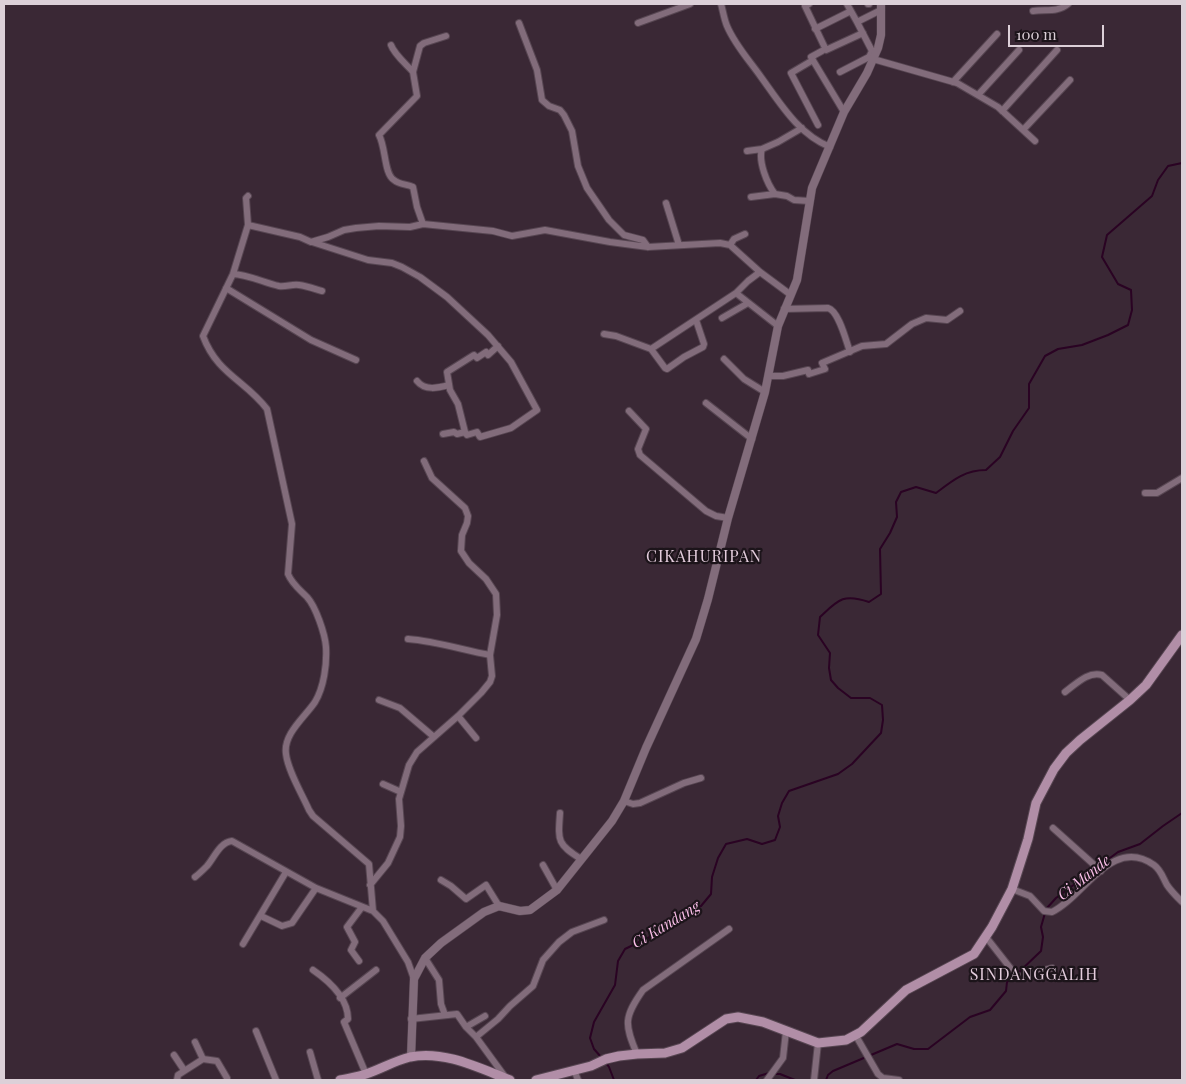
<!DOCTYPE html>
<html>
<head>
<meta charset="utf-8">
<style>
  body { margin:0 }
  #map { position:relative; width:1186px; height:1084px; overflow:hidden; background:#3a2835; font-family:"Playfair Display",serif }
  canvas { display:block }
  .frame { position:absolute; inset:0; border:5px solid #dcd0d8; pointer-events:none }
  .scale { position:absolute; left:1008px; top:25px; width:96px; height:22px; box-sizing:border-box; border:2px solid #dcd0d8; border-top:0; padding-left:6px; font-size:15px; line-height:18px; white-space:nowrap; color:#dcd0d8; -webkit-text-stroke:4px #1c141a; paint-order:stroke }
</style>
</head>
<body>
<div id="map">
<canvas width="1186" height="1084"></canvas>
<div class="frame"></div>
<div class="scale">100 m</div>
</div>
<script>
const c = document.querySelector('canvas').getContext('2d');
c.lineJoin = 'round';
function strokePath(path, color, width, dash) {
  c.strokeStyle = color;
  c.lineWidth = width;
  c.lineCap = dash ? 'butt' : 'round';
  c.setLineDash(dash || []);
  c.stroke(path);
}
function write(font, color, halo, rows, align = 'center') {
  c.font = font + ' "Playfair Display",serif';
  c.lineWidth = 4.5;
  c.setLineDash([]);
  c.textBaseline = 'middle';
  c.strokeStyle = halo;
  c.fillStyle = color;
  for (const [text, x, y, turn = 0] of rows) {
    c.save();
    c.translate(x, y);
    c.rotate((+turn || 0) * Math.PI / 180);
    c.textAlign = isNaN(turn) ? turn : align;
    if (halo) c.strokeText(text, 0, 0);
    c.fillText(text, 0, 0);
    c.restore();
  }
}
strokePath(new Path2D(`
  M 1099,866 L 1118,852 L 1140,844 L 1163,826 L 1182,813
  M 1047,908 L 1056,898 L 1095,869
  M 1018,973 L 1041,951 L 1043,937 L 1041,927 L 1045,913
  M 601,1057 L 594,1049 L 590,1038 L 594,1022 L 615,985 L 618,961 L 625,949 L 660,932 L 684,912 L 701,906 L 711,894 L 712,877 L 718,858 L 726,844 L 747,839 L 762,844 L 775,840 L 780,827 L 778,816 L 782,803 L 789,791 L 838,774 L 852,764 L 881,733 L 883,720 L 882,705 L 870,698 L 851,698 L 838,688 L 831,680 L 829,668 L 830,653 L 818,635 L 820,617 C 838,600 843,593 869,602 L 881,594 L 880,549 L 890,533 L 897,517 L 896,502 L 901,492 L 916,487 L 936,493 C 953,480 965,470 986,470 L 1000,457 L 1013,431 L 1029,408 L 1029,384 L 1045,356 L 1058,349 L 1082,345 L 1108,335 L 1128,325 L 1132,310 L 1131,290 L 1118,284 L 1102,257 L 1107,235 L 1152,196 L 1158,180 L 1168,166 L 1182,163
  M 606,1063 L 609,1067 L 614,1080
  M 774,1074 L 780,1074 L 795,1080
  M 756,1080 L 759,1076 L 769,1073
  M 826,1080 L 828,1075 L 833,1071 L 897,1044 L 914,1049 L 928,1049 L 970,1017 L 990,1010 L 1006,991 L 1007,982 L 1015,976`), '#2a0323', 2);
const minor = new Path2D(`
  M 721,4 C 723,11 724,19 727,26 C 735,45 749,60 761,77 C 780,103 798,134 830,147
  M 809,4 L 805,6 L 826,50 L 863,33
  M 847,4 L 857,22 L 881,10
  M 868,4 L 869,4
  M 1033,11 C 1046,9 1057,13 1068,4
  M 519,23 L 537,70 L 542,100 L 549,106 L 560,110 L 564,115 L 572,131 L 578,166 L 587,188 L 609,220 L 624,235 L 643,240 L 648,247
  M 638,23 L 690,4
  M 815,29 L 851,11
  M 391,45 C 394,54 406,64 413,72
  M 822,51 L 811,57 L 844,112
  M 873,59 L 957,83 L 998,107 L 1035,141
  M 813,60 L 791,73 L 818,125
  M 840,72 L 869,57 L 872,51 L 857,22
  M 953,82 L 997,34
  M 978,95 L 1019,50
  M 1002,111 L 1057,50
  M 1023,130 L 1070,80
  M 747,151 L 762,149
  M 775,194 C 767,184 758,161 762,149 L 778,142 L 802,128
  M 248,196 L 246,198 L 248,225 L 300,237 L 311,242 L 328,237 L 344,230 L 356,228 L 379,226 L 410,227 L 423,224 L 493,231 L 512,236 L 545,230 L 610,242 L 648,247 L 720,243 L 730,245 L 760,272 L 791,295
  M 751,197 L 775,194 L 787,196 L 794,200 L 809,201
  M 666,203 L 679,245
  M 423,224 L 417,207 L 413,187 C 407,184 400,185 394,180 C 384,174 386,148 379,135 L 417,96 L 413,72 L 420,46 L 424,43 L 446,36
  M 248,225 L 233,274 L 203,336 C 217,374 245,380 267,409 L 292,524 L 288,574 C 292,584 300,590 307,597 C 316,607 325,634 326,647 C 327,664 324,687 315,702 C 305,717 283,734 286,754 C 288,771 302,794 309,810 L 313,816 L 369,864 L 373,911 L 383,921 L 408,962 L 414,979
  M 312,242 L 368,260 L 392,263 L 402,267 L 420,277 L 447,297 L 488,335 L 511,362 L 537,410 L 511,428 L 480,437 L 477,432 L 467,435 L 465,432 L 457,434 L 454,432 L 443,434
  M 730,245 L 734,239 L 745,234
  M 233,274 C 246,274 265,283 279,286 C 286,287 292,284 299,285 C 307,286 315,289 322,291
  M 226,288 L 311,340 L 356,360
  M 736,293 L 748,281 L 760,272
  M 784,309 L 828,308 C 839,311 846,341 850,352
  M 722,318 L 748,303
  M 696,320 L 704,344 L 703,347 L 684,357 L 667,369 L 665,368 L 651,349 L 736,293 L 778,326
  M 604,334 L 616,336 L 651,349
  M 724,359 L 744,379 L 765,392
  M 769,376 L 783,376 L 808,370 L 809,374 L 825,369 L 822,363 L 862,346 L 886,344 L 912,324 L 926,318 L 947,320 L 960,311
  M 417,381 C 425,391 438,388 449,385
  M 706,403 L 752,439
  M 629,411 L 646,429 L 638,449 L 640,455 L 706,511 L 716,516 L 728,518
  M 465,432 L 458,404 L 450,390 L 447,372 L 474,355 L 477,358 L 486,352 L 488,355 L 498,346
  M 1145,493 L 1157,493 L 1182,478
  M 408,639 C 435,641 463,650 490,655
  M 1065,692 C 1076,684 1088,671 1102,675 L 1130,700
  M 379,700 L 400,708 L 434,737
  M 458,716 L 476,738
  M 383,784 L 401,792
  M 624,801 L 633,804 L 640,803 L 684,783 L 701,778
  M 560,813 C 558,841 557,844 581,859
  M 1053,828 L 1101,871
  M 543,865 L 557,890
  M 195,877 C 199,874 203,870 207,866 C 214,858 220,842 232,841 L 316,888 L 373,911
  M 441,880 L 451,886 L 466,899 L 486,885 L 499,906
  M 370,885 L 388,863 L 400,837 L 401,826 L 399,799 L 409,765 L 417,752 L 458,716 L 481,693 L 490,682 L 492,676 L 490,655 L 497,615 L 496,594 L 486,579 L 469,563 L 461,551 L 462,535 L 467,523 L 468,516 L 465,508 L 432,478 L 424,461
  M 1012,889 L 1030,896 L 1044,911 L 1052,912 C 1084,897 1112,835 1154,865 C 1161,870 1163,878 1167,885 C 1171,891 1177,897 1182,902
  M 261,916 L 282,926 L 292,923 L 316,888
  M 986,937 L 1015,974 L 1020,977 L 1052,968
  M 243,944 L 286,872
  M 425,958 L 439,980 L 441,1004 L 445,1015
  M 359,961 L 351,950 L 355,942 L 347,927 L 362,907
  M 313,970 C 329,981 348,998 348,1019 L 344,1022 L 366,1074
  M 340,998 L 376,970
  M 411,1019 L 457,1014 L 466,1027 L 476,1037
  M 466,1027 L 485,1016
  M 256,1031 L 276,1080
  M 856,1036 L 878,1074 L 883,1078 L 899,1080
  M 310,1052 L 318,1080
  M 637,1054 C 624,1024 624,1017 643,990 L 729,929
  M 174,1055 L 184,1070
  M 203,1059 L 217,1061 L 227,1078
  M 574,1070 L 578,1080
  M 506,1078 L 476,1037 L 498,1019 L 510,1006 L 533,986 L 543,960 L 559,942 L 572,932 L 604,920
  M 177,1080 L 178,1075 L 203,1059 L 195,1042
  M 767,1080 L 783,1058 L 786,1031
  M 814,1080 L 818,1043`);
const tertiary = new Path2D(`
  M 411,1057 L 414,979 L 425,958 L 441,943 L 484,912 L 499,906 L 520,911 L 530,910 L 557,890 L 612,821 L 624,801 L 646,748 L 696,639 L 708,599 L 728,518 L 765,392 L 778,326 L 797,280 L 812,188 L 844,112 L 867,73 L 878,48 L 881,35 L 881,4`);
const secondary = new Path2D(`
  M 340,1080 C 349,1078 358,1077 366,1074 C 381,1069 394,1061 410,1057 C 444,1050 479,1068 510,1080
  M 536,1080 L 591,1066 L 606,1059 L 619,1056 L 637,1054 L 665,1053 L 682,1048 L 726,1019 L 738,1017 L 763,1022 L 818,1043 L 846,1040 L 861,1032 L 906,990 L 974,954 L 992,927 L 1012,889 L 1028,839 L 1036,803 L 1054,769 L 1066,753 L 1080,740 L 1130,700 L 1146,685 L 1182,635`);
strokePath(minor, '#574652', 8);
strokePath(tertiary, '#574652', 9);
strokePath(secondary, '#574652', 11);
strokePath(minor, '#826c7b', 6);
strokePath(tertiary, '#826c7b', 8);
strokePath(secondary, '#b18ea7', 9);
write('italic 15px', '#fbbfe9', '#1c141a', [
  ["Ci Mande",1084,878,-38],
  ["Ci Kandang",666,925,-31]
]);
c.letterSpacing = '1px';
write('16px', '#e4cddd', '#1c141a', [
  ["CIKAHURIPAN",704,557],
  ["SINDANGGALIH",1034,975]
]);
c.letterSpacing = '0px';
</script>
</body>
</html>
